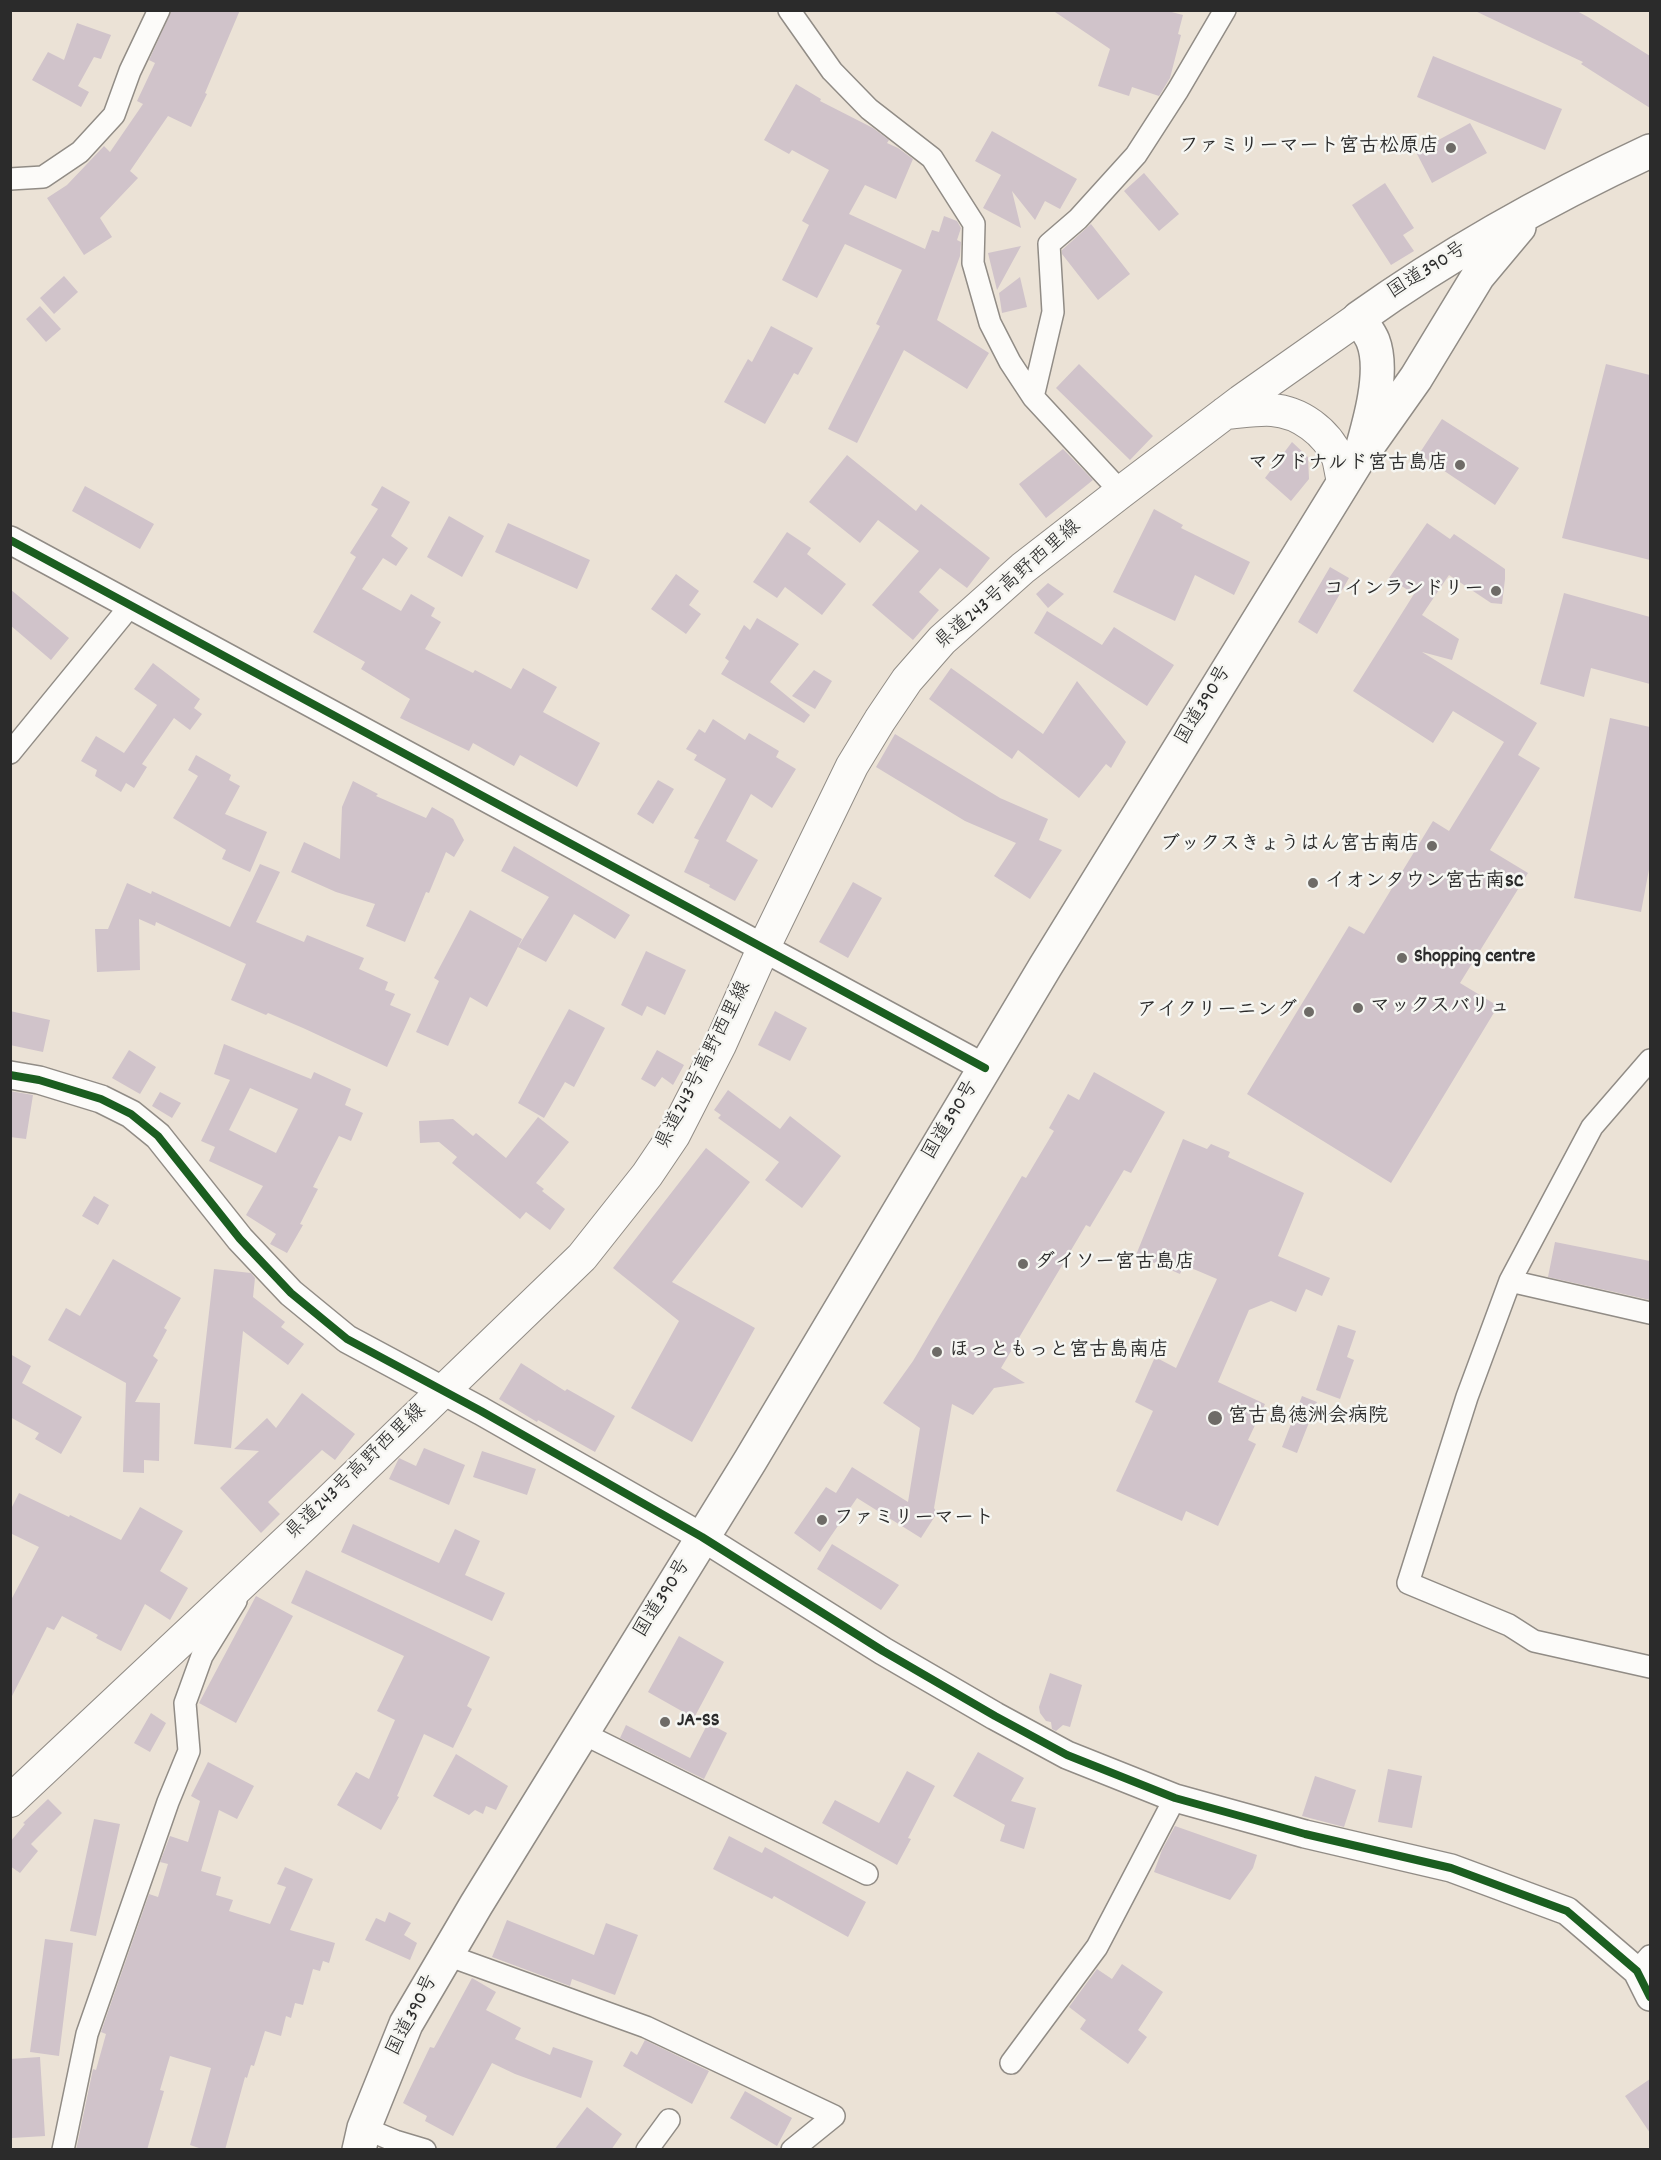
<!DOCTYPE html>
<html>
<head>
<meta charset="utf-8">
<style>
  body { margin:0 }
  #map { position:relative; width:1661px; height:2160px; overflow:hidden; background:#ebe2d6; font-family:Dekko,sans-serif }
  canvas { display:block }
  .frame { position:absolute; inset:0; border:12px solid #2b2b2b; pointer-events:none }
</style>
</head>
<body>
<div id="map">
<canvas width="1661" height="2160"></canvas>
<div class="frame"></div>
</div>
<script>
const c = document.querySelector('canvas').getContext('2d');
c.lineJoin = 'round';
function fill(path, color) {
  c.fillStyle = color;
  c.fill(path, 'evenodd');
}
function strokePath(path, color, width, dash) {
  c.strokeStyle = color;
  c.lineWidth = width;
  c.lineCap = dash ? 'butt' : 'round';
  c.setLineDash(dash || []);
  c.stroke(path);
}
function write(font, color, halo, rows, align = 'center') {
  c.font = font + ' Dekko,"Klee One",sans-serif';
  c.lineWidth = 5;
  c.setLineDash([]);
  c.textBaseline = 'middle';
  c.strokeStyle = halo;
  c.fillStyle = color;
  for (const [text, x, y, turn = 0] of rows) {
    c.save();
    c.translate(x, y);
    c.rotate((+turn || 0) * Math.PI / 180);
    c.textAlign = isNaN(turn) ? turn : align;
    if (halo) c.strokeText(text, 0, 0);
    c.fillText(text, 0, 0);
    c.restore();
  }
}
fill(new Path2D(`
  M 172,10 L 240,10 L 205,93 L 207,94 L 191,127 L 168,116 L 130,171 L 138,178 L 100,218 L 112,237 L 84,255 L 47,198 L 67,185 L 104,146 L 110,152 L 143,104 L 137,101 L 155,63 L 149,60 Z
  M 1052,10 L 1164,10 L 1183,15 L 1178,34 L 1181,35 L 1170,78 L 1159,96 L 1132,87 L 1129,96 L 1098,86 L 1110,49 Z
  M 1473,10 L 1575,10 L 1588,17 L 1650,56 L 1650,108 L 1581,64 L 1583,62 Z
  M 77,23 L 111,35 L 101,59 L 94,57 L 78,86 L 89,92 L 81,107 L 32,80 L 48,52 L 64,60 Z
  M 1433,56 L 1562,109 L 1545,150 L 1417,97 Z
  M 796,84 L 821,99 L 820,101 L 873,128 L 889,140 L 887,143 L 898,148 L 913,159 L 896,199 L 865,185 L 849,214 L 925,249 L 932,230 L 939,232 L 944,216 L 957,221 L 961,228 L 957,240 L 961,242 L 960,256 L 937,320 L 989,353 L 967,389 L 904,350 L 857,443 L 828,429 L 880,326 L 876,324 L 902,270 L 845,244 L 817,298 L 782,280 L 809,225 L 802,221 L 829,170 L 792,150 L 789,154 L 764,140 Z
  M 1470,123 L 1487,153 L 1432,183 L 1416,152 Z
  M 992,131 L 1077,179 L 1060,209 L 1045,201 L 1035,220 L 1012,191 L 1021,228 L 983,208 L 1001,175 L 975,161 Z
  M 1144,173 L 1179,214 L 1159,231 L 1124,191 Z
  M 1385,183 L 1414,228 L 1403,235 L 1414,251 L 1391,265 L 1352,205 Z
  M 1091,224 L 1130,274 L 1098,300 L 1062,254 L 1062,250 Z
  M 1021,246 L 997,290 L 988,253 Z
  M 64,276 L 78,292 L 54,314 L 40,298 Z
  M 1020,277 L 1027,307 L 1002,313 L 999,293 Z
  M 40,306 L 61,329 L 46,342 L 26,319 Z
  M 771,326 L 813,348 L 798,375 L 794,373 L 765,424 L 724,402 L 748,359 L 752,362 Z
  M 1079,364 L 1153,436 L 1130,460 L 1056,388 Z
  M 1606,364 L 1650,375 L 1650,560 L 1562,538 Z
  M 1442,419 L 1519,468 L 1495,505 L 1419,454 Z
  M 1292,442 L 1308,457 L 1309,479 L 1291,501 L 1265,478 Z
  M 1063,449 L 1093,480 L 1046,518 L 1019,484 Z
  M 847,455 L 916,511 L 921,504 L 990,558 L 967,588 L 940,568 L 919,592 L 939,610 L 913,640 L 872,605 L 919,551 L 878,520 L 860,543 L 809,502 Z
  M 85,486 L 154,524 L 140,549 L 72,511 Z
  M 382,486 L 410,502 L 391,536 L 408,548 L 396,566 L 383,558 L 362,589 L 401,611 L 411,594 L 435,608 L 431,616 L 441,622 L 425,649 L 473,673 L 475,670 L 511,689 L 523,668 L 557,687 L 543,712 L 600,743 L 577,787 L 520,755 L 514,766 L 473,743 L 469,751 L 400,718 L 410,699 L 361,669 L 365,662 L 313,632 L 356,557 L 350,553 L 378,509 L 371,505 Z
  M 1154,509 L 1183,525 L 1181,528 L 1250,562 L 1234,595 L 1195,575 L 1175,621 L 1113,592 Z
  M 449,516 L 484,536 L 462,577 L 427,557 Z
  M 508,523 L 590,560 L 577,589 L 495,552 Z
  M 1427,523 L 1450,539 L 1454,534 L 1505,569 L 1505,579 L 1502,604 L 1491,603 L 1449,575 L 1422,615 L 1459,639 L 1452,660 L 1422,652 L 1537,723 L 1518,755 L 1540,768 L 1490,850 L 1528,873 L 1460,983 L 1498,1006 L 1391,1183 L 1247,1094 L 1349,926 L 1364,934 L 1433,821 L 1449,831 L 1504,742 L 1453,711 L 1433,743 L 1353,691 L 1414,594 L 1389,578 Z
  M 787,532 L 811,548 L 807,554 L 846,584 L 822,615 L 785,587 L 777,598 L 753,582 Z
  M 1330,567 L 1349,578 L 1317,634 L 1298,622 Z
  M 676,574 L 699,591 L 689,605 L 701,614 L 686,634 L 651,609 Z
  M 1048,583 L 1064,594 L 1048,608 L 1036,594 Z
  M 10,589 L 69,638 L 51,660 L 10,625 Z
  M 1564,593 L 1650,617 L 1650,684 L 1591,668 L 1584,697 L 1540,684 Z
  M 1047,611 L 1102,645 L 1114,627 L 1174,665 L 1147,706 L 1034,633 Z
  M 757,618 L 799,644 L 770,682 L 810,715 L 804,723 L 721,674 L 729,661 L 725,658 L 744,625 L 750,630 Z
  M 153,663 L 200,699 L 194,708 L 202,714 L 190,730 L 174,718 L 142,764 L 147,767 L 134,788 L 126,783 L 121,792 L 95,776 L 97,770 L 81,761 L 96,736 L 124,753 L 157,705 L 134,689 Z
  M 951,668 L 1043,734 L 1077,681 L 1126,742 L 1111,768 L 1106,764 L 1079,798 L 1018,750 L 1012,759 L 929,699 Z
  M 814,670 L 832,681 L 815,709 L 792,696 Z
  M 1610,718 L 1650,727 L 1650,864 L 1641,912 L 1574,898 Z
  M 713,719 L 745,740 L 749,733 L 779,751 L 776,757 L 796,769 L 772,808 L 751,794 L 726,841 L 758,860 L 735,901 L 709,887 L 710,885 L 684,872 L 699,840 L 694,838 L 726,779 L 694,760 L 697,755 L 686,749 L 699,729 L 705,733 Z
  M 895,734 L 1000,798 L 1048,819 L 1039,840 L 1062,850 L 1030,899 L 994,876 L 1016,843 L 965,821 L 876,767 Z
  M 196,755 L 231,775 L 229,780 L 240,786 L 225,814 L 267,832 L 250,872 L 222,859 L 226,850 L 173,818 L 198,776 L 188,770 Z
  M 658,780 L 674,789 L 653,824 L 637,814 Z
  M 353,781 L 378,794 L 376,796 L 426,818 L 432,807 L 453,819 L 464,840 L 454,857 L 446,852 L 429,893 L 426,892 L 405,942 L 366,926 L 375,904 L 336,892 L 291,872 L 304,842 L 340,859 L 342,807 Z
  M 514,846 L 630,915 L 615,939 L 574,914 L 546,962 L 518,947 L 549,897 L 501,871 Z
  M 260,864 L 280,872 L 256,922 L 304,942 L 307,935 L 364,958 L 359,969 L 388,982 L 385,990 L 395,994 L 390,1005 L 411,1014 L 387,1067 L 303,1028 L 268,1013 L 266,1015 L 231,1000 L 246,964 L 156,922 L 155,926 L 139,919 L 140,970 L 97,972 L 95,929 L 108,929 L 127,883 L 151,894 L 152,891 L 230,927 Z
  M 853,882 L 882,898 L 848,958 L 819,942 Z
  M 470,910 L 522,939 L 487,1007 L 470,997 L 448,1046 L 416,1032 L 439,981 L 434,978 Z
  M 646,951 L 686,970 L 665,1015 L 647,1006 L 642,1016 L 621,1005 Z
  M 569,1009 L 605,1028 L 574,1087 L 565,1082 L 544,1118 L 518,1103 Z
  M 10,1011 L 50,1020 L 43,1052 L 10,1045 Z
  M 775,1011 L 807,1028 L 790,1061 L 758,1045 Z
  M 224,1044 L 311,1079 L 314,1072 L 351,1089 L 345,1105 L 363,1113 L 351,1141 L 339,1136 L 313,1187 L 318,1189 L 300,1224 L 303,1225 L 287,1253 L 270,1244 L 276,1234 L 246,1215 L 263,1186 L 209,1161 L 215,1147 L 201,1141 L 230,1080 L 214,1074 ZM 250,1088 L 298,1109 L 276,1153 L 229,1130 Z
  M 129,1050 L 156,1067 L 140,1094 L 112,1078 Z
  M 657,1050 L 684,1065 L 673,1085 L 662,1077 L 655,1087 L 641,1079 Z
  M 1094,1072 L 1165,1112 L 1131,1173 L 1124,1170 L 1090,1227 L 1086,1225 L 1001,1368 L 1025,1383 L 994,1388 L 973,1415 L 952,1404 L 934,1508 L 937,1513 L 921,1538 L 857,1498 L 820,1552 L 794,1533 L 826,1487 L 836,1493 L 852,1467 L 908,1502 L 920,1428 L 883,1403 L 913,1361 L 1022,1176 L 1026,1178 L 1054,1131 L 1049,1128 L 1068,1094 L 1079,1100 Z
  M 728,1090 L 780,1129 L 790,1116 L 841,1156 L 802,1208 L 765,1180 L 779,1162 L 718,1118 L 721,1115 L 714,1110 Z
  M 10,1091 L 33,1095 L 26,1139 L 10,1137 Z
  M 160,1092 L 181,1103 L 172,1118 L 152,1106 Z
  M 538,1117 L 569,1142 L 536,1183 L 544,1189 L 542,1191 L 565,1209 L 550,1230 L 526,1212 L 520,1219 L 452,1163 L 457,1157 L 439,1142 L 420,1143 L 419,1121 L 453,1119 L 473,1136 L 476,1133 L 506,1158 Z
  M 1183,1139 L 1207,1149 L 1211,1144 L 1230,1152 L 1228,1157 L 1304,1193 L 1278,1256 L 1330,1278 L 1322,1296 L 1306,1289 L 1296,1312 L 1271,1301 L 1249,1310 L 1218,1382 L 1265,1404 L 1248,1440 L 1256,1444 L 1218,1526 L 1186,1511 L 1182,1521 L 1116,1491 L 1153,1411 L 1135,1402 L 1155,1357 L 1176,1368 L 1217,1279 L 1184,1265 L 1180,1274 L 1136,1255 Z
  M 706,1148 L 750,1182 L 672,1282 L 755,1328 L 692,1442 L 631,1408 L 679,1321 L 613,1268 Z
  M 94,1196 L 109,1205 L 98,1225 L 82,1216 Z
  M 1555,1242 L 1650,1261 L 1650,1300 L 1548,1277 Z
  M 113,1259 L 181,1298 L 164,1328 L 167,1330 L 153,1356 L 158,1360 L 135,1402 L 160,1403 L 159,1461 L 144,1460 L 144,1473 L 123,1472 L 126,1383 L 48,1340 L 66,1308 L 80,1316 Z
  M 214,1269 L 251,1273 L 255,1278 L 253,1297 L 285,1322 L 281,1327 L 304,1344 L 288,1365 L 243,1331 L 231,1448 L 194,1444 Z
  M 1338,1325 L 1356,1331 L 1347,1357 L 1354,1360 L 1340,1399 L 1316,1390 Z
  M 10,1354 L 31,1366 L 22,1383 L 82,1417 L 61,1454 L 35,1439 L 39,1433 L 10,1417 Z
  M 521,1363 L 565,1391 L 567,1389 L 615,1416 L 595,1452 L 538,1420 L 537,1422 L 499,1399 Z
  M 302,1393 L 355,1434 L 335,1460 L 322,1450 L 268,1502 L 280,1514 L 261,1533 L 220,1488 L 259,1451 L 234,1449 L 267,1418 L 276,1428 Z
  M 1302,1396 L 1317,1402 L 1297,1453 L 1282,1447 Z
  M 424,1448 L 465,1465 L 449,1505 L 389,1479 L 399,1458 L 416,1466 Z
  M 482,1451 L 536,1469 L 527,1495 L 473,1477 Z
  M 19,1493 L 69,1517 L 70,1515 L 121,1540 L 140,1507 L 183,1531 L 160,1571 L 188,1588 L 170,1620 L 145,1604 L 121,1651 L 96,1638 L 98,1635 L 62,1616 L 54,1630 L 47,1627 L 10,1700 L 10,1602 L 39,1547 L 10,1533 L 10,1511 Z
  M 353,1524 L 439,1563 L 455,1529 L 480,1541 L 465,1575 L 505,1593 L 492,1621 L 341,1552 Z
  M 832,1544 L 899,1585 L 881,1610 L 817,1569 Z
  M 306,1570 L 490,1657 L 467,1706 L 472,1709 L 453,1748 L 424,1734 L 397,1796 L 399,1797 L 381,1830 L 337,1805 L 356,1772 L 369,1779 L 395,1720 L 377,1711 L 404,1656 L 291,1603 Z
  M 256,1596 L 293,1616 L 236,1723 L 199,1703 Z
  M 679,1636 L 724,1662 L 694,1718 L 648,1692 Z
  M 1050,1673 L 1082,1685 L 1070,1727 L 1063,1725 L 1056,1731 L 1052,1729 L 1051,1722 L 1046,1721 L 1040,1713 L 1039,1707 Z
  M 151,1713 L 166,1723 L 150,1752 L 134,1743 Z
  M 708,1723 L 727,1733 L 704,1779 L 620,1738 L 626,1725 L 690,1758 Z
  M 978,1752 L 1024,1778 L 1011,1801 L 1036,1808 L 1024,1849 L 1000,1841 L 1005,1825 L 953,1796 Z
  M 456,1754 L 508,1786 L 496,1810 L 486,1806 L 483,1814 L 475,1810 L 469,1815 L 433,1796 Z
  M 208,1762 L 254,1786 L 237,1819 L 219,1810 L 201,1871 L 221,1877 L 216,1895 L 233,1900 L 229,1911 L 270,1924 L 286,1887 L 277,1884 L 285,1867 L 313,1879 L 290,1930 L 335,1943 L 329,1963 L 323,1961 L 320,1971 L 313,1969 L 303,2005 L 295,2003 L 291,2018 L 286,2016 L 281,2036 L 265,2031 L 254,2066 L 251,2065 L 247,2078 L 245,2077 L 225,2150 L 205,2150 L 190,2145 L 211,2068 L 170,2056 L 160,2090 L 164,2091 L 147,2150 L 76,2150 L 93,2069 L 96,2070 L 106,2034 L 101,2032 L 149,1894 L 158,1897 L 168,1864 L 160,1862 L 170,1836 L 188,1842 L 200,1801 L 191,1796 Z
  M 1388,1769 L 1422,1776 L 1412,1828 L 1378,1822 Z
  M 907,1771 L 935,1786 L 908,1838 L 911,1839 L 897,1865 L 822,1823 L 835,1800 L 879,1823 Z
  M 1315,1776 L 1356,1790 L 1344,1827 L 1302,1816 Z
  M 48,1799 L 62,1813 L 31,1844 L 38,1851 L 20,1873 L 10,1866 L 10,1842 L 25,1824 L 23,1823 Z
  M 94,1819 L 120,1824 L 96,1936 L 70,1931 Z
  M 1175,1826 L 1257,1855 L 1253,1868 L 1230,1900 L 1154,1872 L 1162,1850 Z
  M 729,1836 L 762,1853 L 765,1847 L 866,1902 L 848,1937 L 774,1896 L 772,1899 L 713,1869 Z
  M 389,1912 L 411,1923 L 404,1935 L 417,1943 L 410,1960 L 365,1940 L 376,1918 L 385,1922 Z
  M 507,1920 L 594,1955 L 606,1923 L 638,1935 L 615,1995 L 572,1979 L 570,1986 L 492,1957 Z
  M 45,1939 L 73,1943 L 59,2056 L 30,2052 Z
  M 1122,1964 L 1163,1992 L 1138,2030 L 1147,2037 L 1128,2064 L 1080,2029 L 1086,2020 L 1069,2007 L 1097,1969 L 1112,1979 Z
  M 472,1978 L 496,1992 L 486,2010 L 521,2028 L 515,2039 L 550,2055 L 553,2047 L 593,2061 L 581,2098 L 515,2074 L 492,2063 L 453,2136 L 425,2121 L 427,2116 L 403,2103 L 430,2047 L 434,2048 Z
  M 645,2040 L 709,2071 L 692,2104 L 623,2066 L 631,2051 L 637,2055 Z
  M 40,2057 L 45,2136 L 12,2138 L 10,2059 Z
  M 1650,2079 L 1650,2133 L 1625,2096 Z
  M 745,2091 L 792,2118 L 777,2146 L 730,2118 Z
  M 587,2107 L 622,2134 L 611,2150 L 554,2150 Z`), '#d0c3ca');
const minor = new Path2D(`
  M 789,10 L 832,71 L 869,109 L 932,158 L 974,224 L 973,263 L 990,323 L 1010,362 L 1033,397 L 1121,492
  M 10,179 L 43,177 L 80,152 L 114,115 L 130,71 L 159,10
  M 1033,397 L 1053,312 L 1049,244 L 1078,219 L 1136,155 L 1178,90 L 1225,10
  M 10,753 L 131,605
  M 1650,1060 L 1592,1127 L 1510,1281 L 1467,1397 L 1408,1583 L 1509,1625 L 1534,1641 L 1650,1667
  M 1510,1281 L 1650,1313
  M 582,1733 L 867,1874
  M 447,1955 L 646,2027 L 834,2116 L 792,2150
  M 1637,1971 L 1650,1956
  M 1011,2063 L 1097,1947 L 1175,1798
  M 364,2128 L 395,2141 L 425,2150
  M 63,2150 L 87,2034 L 168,1802 L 189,1751 L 185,1703 L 202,1656 L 236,1601
  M 647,2150 L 669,2120`);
const tertiary = new Path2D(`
  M 10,540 L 985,1068
  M 10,1075 L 39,1080 L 101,1099 L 131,1114 L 158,1136 L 240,1239 L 291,1293 L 347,1339 L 481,1411 L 702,1537 L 883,1651 L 995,1716 L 1067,1755 L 1175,1798 L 1305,1834 L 1451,1868 L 1567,1911 L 1637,1971 L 1650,1997`);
const secondary = new Path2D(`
  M 1225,413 C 1240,412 1257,409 1272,410 C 1300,412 1327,432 1338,458 C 1340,465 1341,474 1343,481
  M 10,1801 L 301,1528 L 582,1257 L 647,1175 L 674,1135 L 720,1045 L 763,949 L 852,766 L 880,720 L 907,680 L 942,640 L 1023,568 L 1121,492 L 1241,401 L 1359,318`);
const trunk = new Path2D(`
  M 1370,443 L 1416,378 L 1478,276 L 1519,227
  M 359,2150 L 364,2128 L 406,2024 L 476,1905 L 750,1461 L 1045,967 L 1360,456 C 1369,425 1385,372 1373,341 C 1370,333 1363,325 1359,318 C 1450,253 1549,198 1650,151`);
strokePath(minor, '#918c86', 24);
strokePath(tertiary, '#918c86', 30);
strokePath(secondary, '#918c86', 34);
strokePath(trunk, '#918c86', 36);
strokePath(minor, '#fcfbf9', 21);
strokePath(tertiary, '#fcfbf9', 27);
strokePath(secondary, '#fcfbf9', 32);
strokePath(trunk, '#fcfbf9', 33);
strokePath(new Path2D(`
  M 10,540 L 985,1068
  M 10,1075 L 39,1080 L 101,1099 L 131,1114 L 158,1136 L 240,1239 L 291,1293 L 347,1339 L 481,1411 L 702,1537 L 883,1651 L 995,1716 L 1067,1755 L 1175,1798 L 1305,1834 L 1451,1868 L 1567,1911 L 1637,1971 L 1650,1997`), '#1b5e20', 8);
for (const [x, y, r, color] of [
  [1451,148,6,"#6e6b67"],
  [1460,465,6,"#6e6b67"],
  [1496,591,6,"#6e6b67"],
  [1432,846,6,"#6e6b67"],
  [1313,883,6,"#6e6b67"],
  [1402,958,6,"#6e6b67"],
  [1358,1008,6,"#6e6b67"],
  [1309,1012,6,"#6e6b67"],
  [1023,1264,6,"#6e6b67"],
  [937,1352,6,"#6e6b67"],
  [1215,1418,8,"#6e6b67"],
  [822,1520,6,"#6e6b67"],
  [665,1722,6,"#6e6b67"]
]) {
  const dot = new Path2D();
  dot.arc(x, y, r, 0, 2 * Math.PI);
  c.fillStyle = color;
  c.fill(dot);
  strokePath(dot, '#f6f6f2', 2);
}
write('bold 20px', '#2b2b2b', '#f6f6f2', [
  ["ファミリーマート宮古松原店",1439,148,"right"],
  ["マクドナルド宮古島店",1448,465,"right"],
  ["コインランドリー",1484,591,"right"],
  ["ブックスきょうはん宮古南店",1420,846,"right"],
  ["イオンタウン宮古南SC",1325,883],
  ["Shopping centre",1414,958],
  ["マックスバリュ",1370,1008],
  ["アイクリーニング",1297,1012,"right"],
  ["ダイソー宮古島店",1035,1264],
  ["ほっともっと宮古島南店",949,1352],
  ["宮古島徳洲会病院",1228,1418],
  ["ファミリーマート",834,1520],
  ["JA-SS",677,1722]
], 'left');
write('20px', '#2b2b2b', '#f6f6f2', [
  ["国道390号",1428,272,-32],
  ["県道243号高野西里線",1009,586,-41],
  ["国道390号",1205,706,-59],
  ["県道243号高野西里線",705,1066,-63],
  ["国道390号",952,1121,-59],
  ["県道243号高野西里線",357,1473,-44],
  ["国道390号",664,1599,-58],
  ["国道390号",414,2016,-63]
]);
</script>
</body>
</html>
